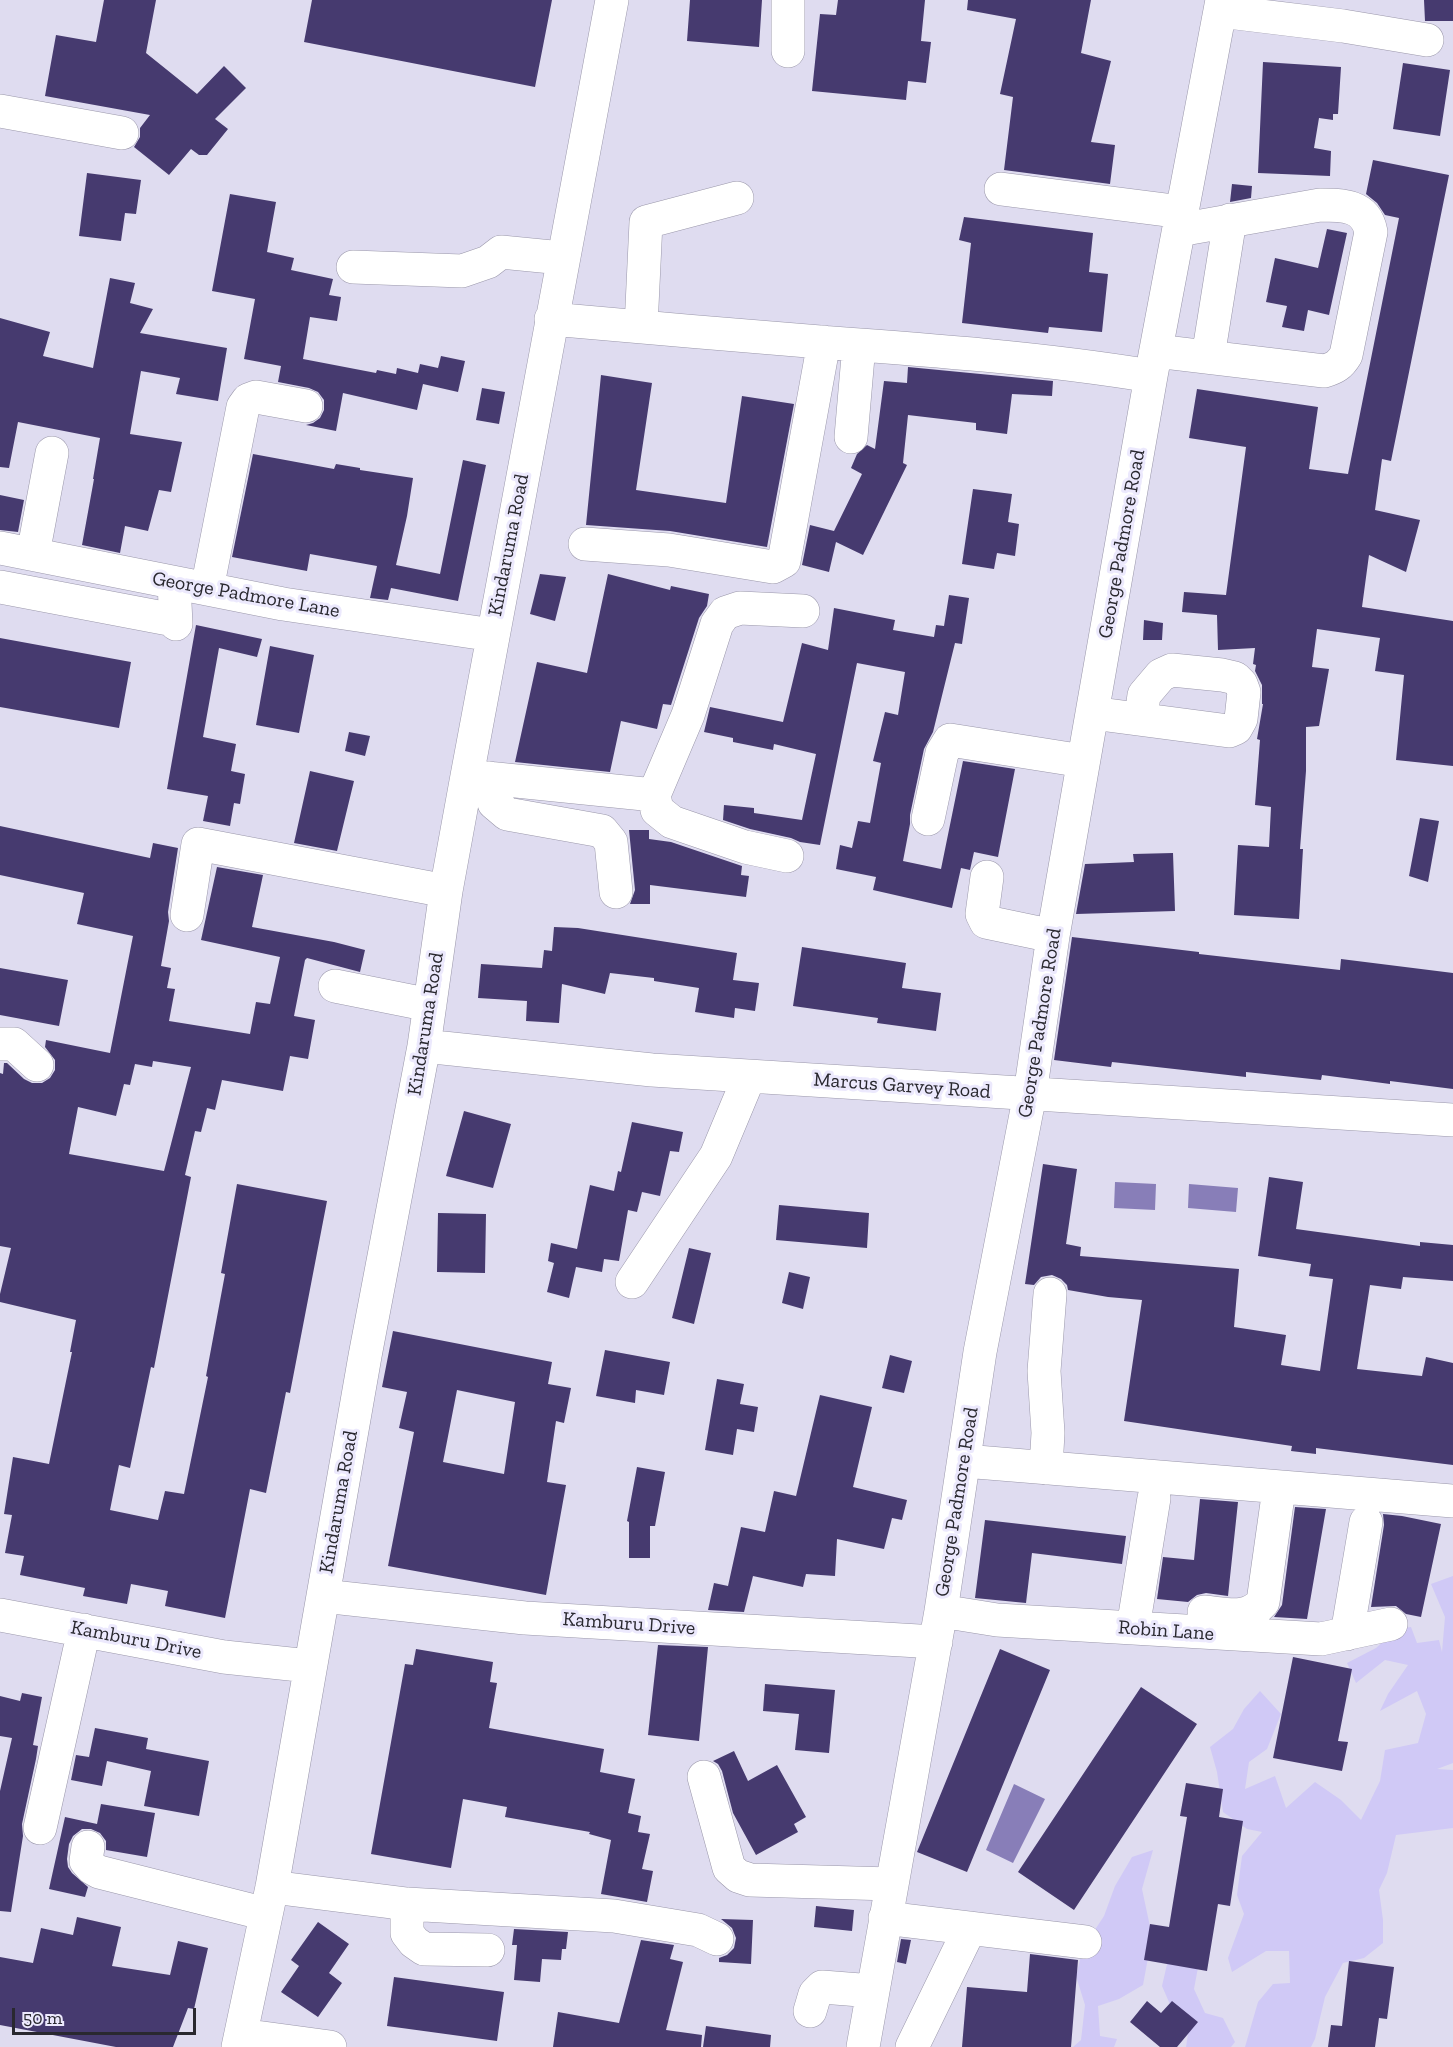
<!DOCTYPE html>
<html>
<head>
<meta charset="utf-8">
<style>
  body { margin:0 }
  #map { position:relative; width:1453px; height:2047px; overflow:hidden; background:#dfdcf0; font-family:"Zilla Slab",serif }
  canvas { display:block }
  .scale { position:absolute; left:12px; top:2008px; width:184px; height:27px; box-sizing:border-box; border:3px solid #29282f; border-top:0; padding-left:8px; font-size:18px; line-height:21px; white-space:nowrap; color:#29282f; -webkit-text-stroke:4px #ece9fd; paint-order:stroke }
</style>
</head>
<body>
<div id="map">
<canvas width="1453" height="2047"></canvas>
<div class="scale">50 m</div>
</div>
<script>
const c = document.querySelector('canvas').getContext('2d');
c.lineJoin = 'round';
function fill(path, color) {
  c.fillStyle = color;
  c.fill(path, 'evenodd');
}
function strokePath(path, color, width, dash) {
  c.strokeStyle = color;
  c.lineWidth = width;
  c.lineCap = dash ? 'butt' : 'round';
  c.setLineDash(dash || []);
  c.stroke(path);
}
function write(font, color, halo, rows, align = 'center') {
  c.font = font + ' "Zilla Slab",serif';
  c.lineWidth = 6;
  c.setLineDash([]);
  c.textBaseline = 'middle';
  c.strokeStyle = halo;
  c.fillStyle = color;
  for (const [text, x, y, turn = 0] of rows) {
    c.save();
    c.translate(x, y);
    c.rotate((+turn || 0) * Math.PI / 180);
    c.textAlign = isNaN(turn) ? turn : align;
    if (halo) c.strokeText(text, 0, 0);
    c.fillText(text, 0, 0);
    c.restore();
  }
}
fill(new Path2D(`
  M 1453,1576 L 1453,1763 L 1437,1769 L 1453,1770 L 1453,1828 L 1396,1835 L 1387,1873 L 1379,1890 L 1383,1920 L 1383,1943 L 1364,1958 L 1343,1963 L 1325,1997 L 1315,2039 L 1311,2047 L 1245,2047 L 1258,2002 L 1273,1984 L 1290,1983 L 1289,1951 L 1266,1951 L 1232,1972 L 1228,1958 L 1244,1914 L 1237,1895 L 1242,1856 L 1262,1832 L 1247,1829 L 1223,1812 L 1217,1772 L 1210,1747 L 1233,1729 L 1244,1709 L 1260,1691 L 1281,1714 L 1267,1749 L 1249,1762 L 1245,1789 L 1275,1776 L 1286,1808 L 1315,1782 L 1341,1800 L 1361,1820 L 1380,1781 L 1385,1750 L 1418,1743 L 1426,1714 L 1417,1691 L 1380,1711 L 1388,1694 L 1408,1665 L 1385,1660 L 1356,1683 L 1347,1663 L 1376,1648 L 1397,1629 L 1411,1627 L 1417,1643 L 1439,1640 L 1442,1652 L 1445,1617 L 1431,1584 Z
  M 1153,1850 L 1142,1889 L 1152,1936 L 1143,1985 L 1119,1999 L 1098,2006 L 1100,2036 L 1117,2039 L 1114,2047 L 1073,2047 L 1081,2040 L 1085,2005 L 1076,1976 L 1083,1948 L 1104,1916 L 1115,1886 L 1132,1857 Z
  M 1202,1946 L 1194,1989 L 1205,2013 L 1223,2018 L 1235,2042 L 1231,2047 L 1186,2047 L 1189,2027 L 1172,2009 L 1162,1986 L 1171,1947 Z`), '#d0c9f6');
fill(new Path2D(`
  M 1115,1182 L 1156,1184 L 1155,1210 L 1114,1208 Z
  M 1189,1184 L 1238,1188 L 1236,1212 L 1188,1208 Z
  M 1014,1784 L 1045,1799 L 1013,1863 L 986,1850 Z`), '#887eb8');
fill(new Path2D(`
  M 104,0 L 156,0 L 146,53 L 197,94 L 224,66 L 246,88 L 215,119 L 228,129 L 207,155 L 199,155 L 191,149 L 169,175 L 134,147 L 140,137 L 140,128 L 150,115 L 45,96 L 56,35 L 96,42 Z
  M 312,0 L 552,0 L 535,87 L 304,42 Z
  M 690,0 L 762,0 L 759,47 L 687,41 Z
  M 838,0 L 925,0 L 921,41 L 931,42 L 926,83 L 908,81 L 906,100 L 812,91 L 820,14 L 836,15 Z
  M 968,0 L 1091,0 L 1081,53 L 1111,61 L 1091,142 L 1115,145 L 1110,184 L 1004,170 L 1013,97 L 1000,94 L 1016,19 L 967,10 Z
  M 1424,0 L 1453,0 L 1453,21 L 1425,21 Z
  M 1263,62 L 1341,67 L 1338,114 L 1333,114 L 1333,120 L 1319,118 L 1314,148 L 1331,151 L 1330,176 L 1258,173 Z
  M 1403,63 L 1450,70 L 1440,136 L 1393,129 Z
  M 1373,160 L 1449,175 L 1391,461 L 1382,459 L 1375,510 L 1420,520 L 1406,572 L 1369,555 L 1362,607 L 1453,621 L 1453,766 L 1396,760 L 1404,675 L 1375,671 L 1380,638 L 1317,629 L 1312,667 L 1329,669 L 1319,726 L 1306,727 L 1306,771 L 1300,849 L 1303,849 L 1299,919 L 1234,915 L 1238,845 L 1269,847 L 1271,807 L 1255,805 L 1260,740 L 1257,739 L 1263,704 L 1262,704 L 1262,685 L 1255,671 L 1256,665 L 1253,664 L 1255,648 L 1218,650 L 1217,615 L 1182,612 L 1184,592 L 1226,595 L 1246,447 L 1189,438 L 1197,389 L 1318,407 L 1309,469 L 1348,474 L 1399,218 L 1385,215 L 1377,203 L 1366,194 Z
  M 87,173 L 141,180 L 136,214 L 125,213 L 121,241 L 79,236 Z
  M 1232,184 L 1252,186 L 1251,198 L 1230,202 Z
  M 230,194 L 276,202 L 267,252 L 294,258 L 291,270 L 333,279 L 329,295 L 341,297 L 337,321 L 310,317 L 303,359 L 376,373 L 377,370 L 396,374 L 397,368 L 418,373 L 420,364 L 438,368 L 441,356 L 465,361 L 458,392 L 423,384 L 417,410 L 343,393 L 336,431 L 306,425 L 313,423 L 320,418 L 324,410 L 324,400 L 318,392 L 309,388 L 278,382 L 281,366 L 244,359 L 255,299 L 212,291 Z
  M 964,217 L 1093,233 L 1089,272 L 1108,274 L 1102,332 L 1049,327 L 1048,333 L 962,323 L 971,243 L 959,240 Z
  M 1327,229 L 1347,233 L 1329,315 L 1308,310 L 1304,331 L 1282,327 L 1287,306 L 1266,302 L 1275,258 L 1318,268 Z
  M 110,278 L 135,283 L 130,303 L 153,309 L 140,333 L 227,348 L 218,401 L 176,394 L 180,378 L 141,371 L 130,434 L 182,442 L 171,492 L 159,490 L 148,531 L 125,526 L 120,553 L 82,545 L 94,479 L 93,479 L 100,438 L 18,422 L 9,468 L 0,467 L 0,318 L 50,332 L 43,356 L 93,368 Z
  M 908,367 L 1053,381 L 1052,396 L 1012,394 L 1007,434 L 976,430 L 976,423 L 908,415 L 903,463 L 907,465 L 863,555 L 836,542 L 829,572 L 802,565 L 810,525 L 834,531 L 862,474 L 851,468 L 857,454 L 867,445 L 875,449 L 884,381 L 907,383 Z
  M 601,375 L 652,383 L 636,490 L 726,503 L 742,396 L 794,404 L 767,547 L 670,531 L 586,525 Z
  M 482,388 L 505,392 L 499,424 L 476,420 Z
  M 253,454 L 334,469 L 336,464 L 360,468 L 360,470 L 413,478 L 407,516 L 396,565 L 440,574 L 463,460 L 486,465 L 458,601 L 391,588 L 388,600 L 370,598 L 377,566 L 310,554 L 307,571 L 232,557 Z
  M 973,489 L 1012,494 L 1008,522 L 1019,524 L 1015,556 L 997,553 L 994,569 L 962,564 Z
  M 0,495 L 24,500 L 18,532 L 0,530 Z
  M 540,574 L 566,577 L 555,621 L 530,614 Z
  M 608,574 L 670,590 L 671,586 L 709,594 L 707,606 L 699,618 L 671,705 L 663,704 L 657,729 L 621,721 L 610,772 L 515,762 L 537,662 L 587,673 Z
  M 949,595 L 969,598 L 962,644 L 955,643 L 933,732 L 924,749 L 910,815 L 910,824 L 903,861 L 941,869 L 963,761 L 1015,769 L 998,857 L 974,852 L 970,870 L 961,868 L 952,908 L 873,890 L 876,877 L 836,869 L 840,845 L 852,848 L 858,821 L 870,823 L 881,763 L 873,761 L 885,712 L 898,715 L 905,672 L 857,663 L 820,845 L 800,842 L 791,838 L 750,829 L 723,820 L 724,805 L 754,808 L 754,813 L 802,820 L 816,754 L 774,744 L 773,750 L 733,742 L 733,738 L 704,732 L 710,707 L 783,722 L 802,643 L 828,650 L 834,608 L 895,620 L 893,630 L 934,637 L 936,625 L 944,626 Z
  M 1144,620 L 1163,623 L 1162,640 L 1143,640 Z
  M 196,625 L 262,639 L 257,657 L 219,648 L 203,737 L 236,744 L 231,771 L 245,774 L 240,804 L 234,803 L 230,826 L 203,821 L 208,796 L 167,789 Z
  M 0,638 L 131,662 L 119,728 L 0,707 Z
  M 270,646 L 314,655 L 299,733 L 256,725 Z
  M 349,732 L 370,736 L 365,756 L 345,751 Z
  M 310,771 L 354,781 L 337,851 L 294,843 Z
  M 1420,818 L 1439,821 L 1428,882 L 1409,876 Z
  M 0,826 L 150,858 L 153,843 L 178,848 L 168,912 L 169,921 L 161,966 L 171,968 L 167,988 L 175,989 L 169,1021 L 250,1034 L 256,1002 L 270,1004 L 280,957 L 201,940 L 217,867 L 263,875 L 252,927 L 334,942 L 365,950 L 360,972 L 307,958 L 305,960 L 294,1016 L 315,1020 L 308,1059 L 290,1056 L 283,1091 L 222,1080 L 215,1110 L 207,1108 L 201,1132 L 195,1131 L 185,1175 L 191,1177 L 154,1368 L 151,1367 L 130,1468 L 119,1465 L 110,1510 L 158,1520 L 165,1491 L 184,1494 L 208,1377 L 206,1376 L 225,1274 L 221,1273 L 237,1184 L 327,1201 L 290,1393 L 286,1392 L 266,1493 L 250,1489 L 225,1618 L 165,1606 L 168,1591 L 131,1584 L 127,1604 L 83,1596 L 85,1588 L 20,1575 L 24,1556 L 5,1553 L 12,1515 L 4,1514 L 13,1457 L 49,1464 L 72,1352 L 70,1352 L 76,1320 L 0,1302 L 0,1294 L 11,1248 L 0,1246 L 0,1073 L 3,1074 L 4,1063 L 7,1063 L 24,1079 L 32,1083 L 42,1083 L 50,1078 L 55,1070 L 55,1060 L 45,1047 L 46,1040 L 110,1053 L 133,936 L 77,924 L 84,893 L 0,875 ZM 153,1061 L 191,1067 L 164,1171 L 69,1154 L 78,1107 L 116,1116 L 124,1084 L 130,1085 L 135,1064 L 152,1067 Z
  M 629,830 L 649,830 L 649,839 L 671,842 L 742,866 L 741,875 L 749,876 L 746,897 L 650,885 L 650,904 L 630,904 L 635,890 Z
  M 1173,853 L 1175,911 L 1076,914 L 1085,864 L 1134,862 L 1133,854 Z
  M 554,927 L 578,928 L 737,953 L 733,980 L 759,983 L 755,1011 L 735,1008 L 734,1018 L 695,1012 L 699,988 L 654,981 L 654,978 L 610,973 L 605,994 L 562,984 L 559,1023 L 526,1021 L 527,1001 L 478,998 L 481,964 L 542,968 L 544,950 L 552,951 Z
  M 1072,937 L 1199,952 L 1199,954 L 1340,970 L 1341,959 L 1453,973 L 1453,1089 L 1390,1081 L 1390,1084 L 1322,1075 L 1321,1080 L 1246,1072 L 1246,1077 L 1112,1062 L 1111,1067 L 1054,1060 Z
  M 802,947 L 906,963 L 902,988 L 941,993 L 936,1031 L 877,1023 L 878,1018 L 793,1006 Z
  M 0,968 L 68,980 L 59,1026 L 0,1015 Z
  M 464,1111 L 511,1124 L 493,1188 L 446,1176 Z
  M 632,1122 L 683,1132 L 679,1152 L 670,1151 L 660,1196 L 642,1192 L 637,1212 L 628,1210 L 619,1261 L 604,1259 L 602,1272 L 576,1267 L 569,1298 L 547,1292 L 554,1263 L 548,1261 L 551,1243 L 577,1249 L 590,1185 L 614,1191 L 618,1171 L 621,1172 Z
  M 1043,1164 L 1077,1169 L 1066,1244 L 1081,1247 L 1080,1256 L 1239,1269 L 1234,1327 L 1286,1335 L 1281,1365 L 1320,1371 L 1333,1279 L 1309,1276 L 1311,1264 L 1258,1256 L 1269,1177 L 1303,1182 L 1296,1229 L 1420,1246 L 1420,1242 L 1453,1245 L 1453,1281 L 1403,1277 L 1401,1289 L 1370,1285 L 1357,1369 L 1422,1376 L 1426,1357 L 1453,1363 L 1453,1465 L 1316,1448 L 1316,1454 L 1291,1451 L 1292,1446 L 1124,1421 L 1142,1300 L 1108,1297 L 1068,1290 L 1067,1285 L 1061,1279 L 1052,1275 L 1041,1277 L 1034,1285 L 1025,1284 Z
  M 779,1205 L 869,1213 L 867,1248 L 776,1240 Z
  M 438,1213 L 486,1214 L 485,1273 L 437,1272 Z
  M 689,1248 L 711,1253 L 694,1324 L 672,1318 Z
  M 789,1272 L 810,1277 L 803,1309 L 782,1303 Z
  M 393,1331 L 552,1362 L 548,1384 L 571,1388 L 564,1423 L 556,1421 L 547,1482 L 566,1485 L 546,1595 L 388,1566 L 414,1432 L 399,1428 L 407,1392 L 382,1387 ZM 457,1390 L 515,1402 L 504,1474 L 443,1462 Z
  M 605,1350 L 670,1362 L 664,1395 L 636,1390 L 635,1403 L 596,1396 Z
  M 890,1355 L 912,1361 L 904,1393 L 882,1388 Z
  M 717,1379 L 744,1384 L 740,1404 L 758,1407 L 754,1432 L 737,1429 L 733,1455 L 705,1450 Z
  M 820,1395 L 872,1407 L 853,1487 L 907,1500 L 902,1520 L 892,1518 L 884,1549 L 837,1539 L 835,1576 L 806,1574 L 803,1587 L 753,1576 L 744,1612 L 708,1610 L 714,1583 L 728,1586 L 741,1527 L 765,1532 L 774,1491 L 796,1496 Z
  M 637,1467 L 665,1472 L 655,1526 L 650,1526 L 650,1558 L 629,1558 L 629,1522 L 627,1521 Z
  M 1200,1499 L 1238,1502 L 1228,1596 L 1206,1593 L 1197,1595 L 1188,1602 L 1157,1599 L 1163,1557 L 1194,1560 Z
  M 1295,1507 L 1326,1509 L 1307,1619 L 1274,1617 L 1282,1605 Z
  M 1383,1514 L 1402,1516 L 1441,1524 L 1421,1617 L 1406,1614 L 1396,1606 L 1371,1607 L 1384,1525 Z
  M 985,1520 L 1126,1536 L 1122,1564 L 1032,1553 L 1026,1603 L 975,1598 Z
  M 658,1645 L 708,1647 L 699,1741 L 648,1735 Z
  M 416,1649 L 493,1662 L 490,1682 L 497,1683 L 489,1728 L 604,1749 L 600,1772 L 635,1779 L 628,1813 L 641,1816 L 638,1832 L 650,1834 L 642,1869 L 653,1871 L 647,1902 L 601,1894 L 611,1840 L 589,1834 L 590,1832 L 505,1817 L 507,1807 L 463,1799 L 451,1868 L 371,1854 L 405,1664 L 413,1665 Z
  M 1000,1649 L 1050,1670 L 967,1872 L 917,1852 Z
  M 1293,1657 L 1352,1669 L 1338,1741 L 1348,1742 L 1342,1771 L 1273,1758 Z
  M 765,1684 L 835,1690 L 829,1753 L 795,1750 L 799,1714 L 763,1711 Z
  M 1141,1687 L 1197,1724 L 1074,1910 L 1018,1872 Z
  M 22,1693 L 42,1697 L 33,1745 L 38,1746 L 36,1759 L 22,1824 L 23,1836 L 11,1912 L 0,1911 L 0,1791 L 12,1738 L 0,1736 L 0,1696 L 20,1701 Z
  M 95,1728 L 148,1738 L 146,1749 L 209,1761 L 199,1816 L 144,1806 L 151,1771 L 107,1761 L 102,1786 L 71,1780 L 76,1755 L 89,1757 Z
  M 734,1751 L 748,1781 L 777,1765 L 806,1817 L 794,1824 L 798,1832 L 756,1855 L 733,1813 L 722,1771 L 718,1764 L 713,1761 Z
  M 1186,1783 L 1223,1789 L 1219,1817 L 1243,1821 L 1230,1906 L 1218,1904 L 1207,1971 L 1144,1960 L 1150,1924 L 1169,1927 L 1187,1817 L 1180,1816 Z
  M 101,1804 L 155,1813 L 147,1857 L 106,1850 L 106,1841 L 100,1833 L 91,1829 L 82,1829 L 73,1836 L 69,1844 L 67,1859 L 68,1867 L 72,1873 L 88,1887 L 85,1897 L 49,1889 L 65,1817 L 97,1824 Z
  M 816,1906 L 854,1910 L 852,1931 L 814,1927 Z
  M 77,1917 L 121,1927 L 112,1966 L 170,1975 L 178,1941 L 208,1948 L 194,2009 L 188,2008 L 173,2047 L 116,2047 L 0,2025 L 0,1957 L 33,1963 L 41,1928 L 73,1935 Z
  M 721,1919 L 753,1920 L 751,1964 L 719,1962 L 719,1958 L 727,1955 L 734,1948 L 736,1938 L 732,1928 Z
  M 318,1922 L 349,1944 L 329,1973 L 342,1983 L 318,2017 L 281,1992 L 299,1966 L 291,1960 Z
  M 514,1929 L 568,1932 L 566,1949 L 562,1949 L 561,1960 L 542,1959 L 540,1982 L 514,1980 L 517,1945 L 512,1945 Z
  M 901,1939 L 911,1940 L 906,1964 L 897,1962 Z
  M 641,1940 L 674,1945 L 670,1959 L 683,1962 L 666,2030 L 702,2035 L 701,2047 L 553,2047 L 558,2012 L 619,2023 Z
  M 1030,1954 L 1078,1960 L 1071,2047 L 962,2047 L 967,1987 L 1027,1992 Z
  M 1349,1961 L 1394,1967 L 1387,2019 L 1379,2018 L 1375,2047 L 1328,2047 L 1331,2025 L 1342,2026 Z
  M 394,1977 L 504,1992 L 497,2041 L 387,2026 Z
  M 1147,2001 L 1161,2013 L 1172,2001 L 1198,2022 L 1177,2047 L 1160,2047 L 1130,2022 Z
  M 706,2026 L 771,2035 L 770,2047 L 703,2047 Z`), '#463a6f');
const minor = new Path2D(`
  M 788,0 L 788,51
  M 1220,11 L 1343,26 L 1427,40
  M 0,111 L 122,133
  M 1001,189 L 1182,212
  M 353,267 L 462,271 L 488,262 L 501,252 L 562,258
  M 551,319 C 641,327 730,335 820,342 C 930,350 1041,358 1151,376
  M 641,327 L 646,222 L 737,198
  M 1156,351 L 1324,371 C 1335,368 1340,365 1346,355 L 1371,232 C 1366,205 1343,205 1320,205 L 1179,230
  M 1208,357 L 1230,220
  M 851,437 L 859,345
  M 585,544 L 669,550 L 773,567 L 784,561 L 824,342
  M 0,548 L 283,604 L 493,635
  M 33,554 L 52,453
  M 0,587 L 174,620 L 176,624 L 174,583
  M 207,589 L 243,407 L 248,400 L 256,397 L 306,406
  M 1092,713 L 1229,731 L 1236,728 L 1241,719 L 1244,692 L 1241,684 L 1235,678 L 1222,675 L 1172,670 L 1161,675 L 1144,695 L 1141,718
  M 467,776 L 654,795 L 688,715 L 717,624 L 725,613 L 740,608 L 803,611
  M 490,778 L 494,803 L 507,814 L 602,831 L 611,842 L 616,892
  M 654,795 L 657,810 L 672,822 L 745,847 L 787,856
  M 928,819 L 942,753 L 950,740 L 1083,761
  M 987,877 L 982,914 L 986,922 L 1053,936
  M 187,915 L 198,844 L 446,891
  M 335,986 L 430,1005
  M 0,1044 L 14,1044 L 37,1065
  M 424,1046 L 652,1070 L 1453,1120
  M 632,1282 L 716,1156 L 749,1077
  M 964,1461 L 1453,1501
  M 1046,1468 L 1048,1433 L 1044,1371 L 1050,1294
  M 323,1596 L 525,1618 L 936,1642
  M 941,1611 L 997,1620 L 1321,1639 L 1391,1624
  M 1204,1612 C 1227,1614 1247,1621 1263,1602 L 1277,1503
  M 0,1615 L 224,1657 L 309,1666
  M 1133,1628 L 1154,1498
  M 1347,1634 L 1366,1522
  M 704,1777 L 729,1868 L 738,1876 L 750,1880 L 891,1884
  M 40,1828 L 84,1630
  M 88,1847 L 86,1861 L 92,1868 L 99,1872 L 266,1914
  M 272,1887 L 407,1904 L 614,1916 L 698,1930 L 717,1939
  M 407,1904 L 407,1933 L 414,1942 L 424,1949 L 488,1950
  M 885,1918 L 1085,1942
  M 810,2011 L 815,1994 L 822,1987 L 873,1991
  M 241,2035 L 330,2047
  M 238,2047 L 272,1887 L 365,1356 L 424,1046 L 446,891 L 467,776 L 612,0
  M 863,2047 L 941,1611 L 980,1352 L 1030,1094 L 1053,936 L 1151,376 L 1222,0
  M 912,2047 L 970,1928`);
strokePath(minor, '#9a97aa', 34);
strokePath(minor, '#fff', 33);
write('20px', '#29282f', '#ece9fd', [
  ["George Padmore Road",1122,544,-80],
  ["Kindaruma Road",509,545,-79],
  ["George Padmore Lane",246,595,10],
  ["George Padmore Road",1040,1023,-81],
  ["Kindaruma Road",426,1024,-81],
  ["Marcus Garvey Road",902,1086,4],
  ["Kindaruma Road",339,1502,-80],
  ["George Padmore Road",957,1502,-81],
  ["Kamburu Drive",629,1624,4],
  ["Robin Lane",1166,1631,4],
  ["Kamburu Drive",136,1640,11]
]);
</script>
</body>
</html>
